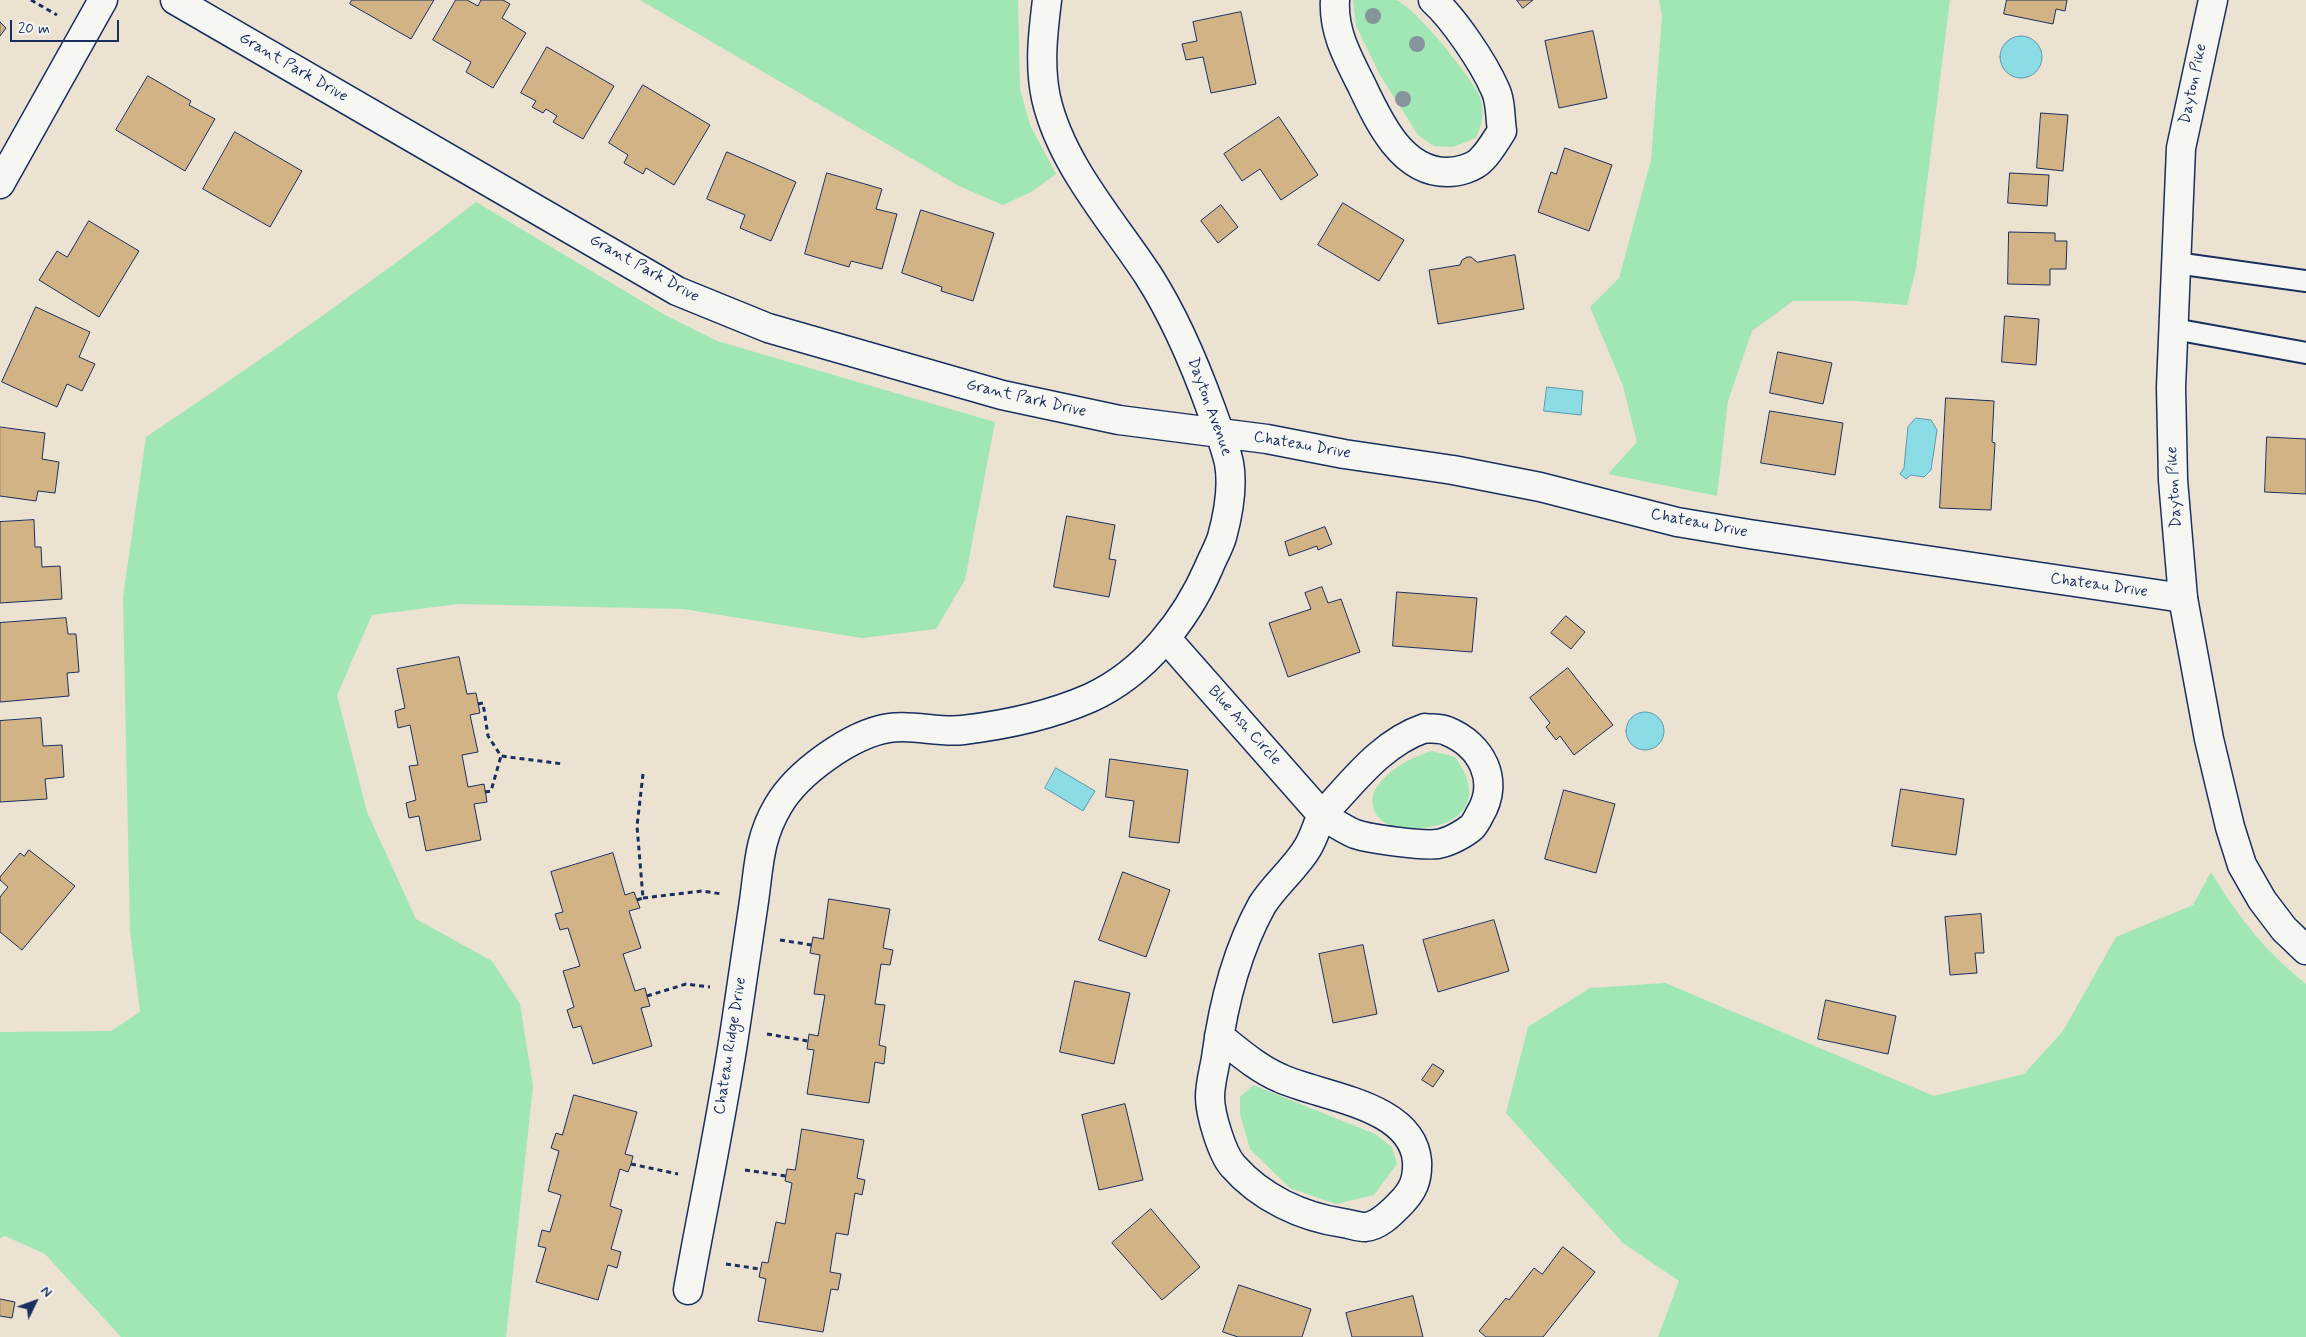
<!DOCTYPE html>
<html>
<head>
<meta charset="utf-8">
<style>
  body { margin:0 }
  #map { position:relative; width:2306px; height:1337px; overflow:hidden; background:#ebe2d2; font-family:Mynerve,sans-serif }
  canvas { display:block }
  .north { position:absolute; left:10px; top:1277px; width:50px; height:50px; -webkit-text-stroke:4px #f6f6f2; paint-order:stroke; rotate:48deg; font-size:14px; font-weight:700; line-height:20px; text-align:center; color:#1b2f5e }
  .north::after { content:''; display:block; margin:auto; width:18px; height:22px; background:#1b2f5e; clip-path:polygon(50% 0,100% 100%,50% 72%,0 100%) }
  .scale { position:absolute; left:10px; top:20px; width:109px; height:22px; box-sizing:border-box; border:2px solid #1b2f5e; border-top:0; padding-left:6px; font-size:15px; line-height:18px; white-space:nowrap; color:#1b2f5e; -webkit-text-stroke:4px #f6f6f2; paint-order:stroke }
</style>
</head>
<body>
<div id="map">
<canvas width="2306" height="1337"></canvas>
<div class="north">N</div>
<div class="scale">20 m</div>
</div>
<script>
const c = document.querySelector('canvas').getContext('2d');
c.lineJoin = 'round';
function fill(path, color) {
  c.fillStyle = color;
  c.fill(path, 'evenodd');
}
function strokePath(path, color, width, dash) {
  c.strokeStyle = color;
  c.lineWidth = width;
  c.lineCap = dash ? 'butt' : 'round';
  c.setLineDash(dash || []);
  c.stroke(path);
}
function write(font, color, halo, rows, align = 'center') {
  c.font = font + ' Mynerve,sans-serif';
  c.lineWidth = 4.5;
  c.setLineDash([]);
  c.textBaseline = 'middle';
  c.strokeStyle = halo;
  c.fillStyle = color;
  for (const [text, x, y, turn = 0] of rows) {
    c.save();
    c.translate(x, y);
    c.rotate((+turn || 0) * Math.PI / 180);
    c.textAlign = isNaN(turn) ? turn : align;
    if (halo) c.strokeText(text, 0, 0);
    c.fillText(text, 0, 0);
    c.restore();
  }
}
fill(new Path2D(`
  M 640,0 L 1018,0 L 1020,89 L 1030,125 L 1056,174 L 1031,192 L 1003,205 L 959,186 Z
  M 1353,0 C 1366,0 1383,0 1395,0 C 1413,4 1473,79 1480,97 C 1485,112 1482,125 1476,138 L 1453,147 L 1434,146 L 1418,135 L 1380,75 L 1356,26 Z
  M 1659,0 L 1950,0 L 1916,269 L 1907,305 L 1855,301 L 1793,301 L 1752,331 L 1728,401 L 1717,496 L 1608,474 L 1637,442 L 1623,386 L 1590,307 L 1619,278 L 1651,160 L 1662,16 Z
  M 476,202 L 665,315 L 717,341 L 995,422 L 965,580 L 936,629 L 862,638 L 683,609 L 458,604 L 372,615 L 337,695 L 367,812 L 416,919 L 492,961 L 520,1004 L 533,1086 L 506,1337 L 121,1337 L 45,1254 L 5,1236 L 0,1238 L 0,1032 L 111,1031 L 140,1012 L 130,931 L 123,597 L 146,437 C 258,362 369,285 476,202 Z
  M 1432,751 L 1455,757 C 1484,796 1466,825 1420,828 C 1410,828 1399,829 1390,825 C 1374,820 1368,801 1376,788 C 1389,769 1411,757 1432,751 Z
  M 2211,872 C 2238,917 2265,951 2306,984 L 2306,1337 L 1658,1337 L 1679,1281 L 1623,1243 L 1506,1113 L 1528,1027 L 1590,988 L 1665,983 L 1934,1096 L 2024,1074 L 2063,1031 L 2116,937 L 2193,905 Z
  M 1253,1085 L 1375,1134 L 1392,1147 L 1397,1164 L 1374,1195 L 1336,1204 L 1290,1188 L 1250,1149 L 1240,1114 L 1240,1097 Z`), '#a0e7b5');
const water = new Path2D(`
  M2000 57a21 21 0 1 1 42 0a21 21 0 1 1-42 0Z
  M 1547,387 L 1583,391 L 1581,415 L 1544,411 Z
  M 1916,418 L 1931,420 L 1937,430 L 1931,470 L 1924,477 L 1911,475 L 1906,479 L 1900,474 L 1904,468 L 1908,427 Z
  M1626 731a19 19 0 1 1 38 0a19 19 0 1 1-38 0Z
  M 1056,768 L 1095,791 L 1083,811 L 1045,788 Z`);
fill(water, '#8bdce4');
strokePath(water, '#5e97ae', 1);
const building = new Path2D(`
  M 352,0 L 434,0 L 411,39 L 350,4 Z
  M 456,0 L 467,0 L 478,6 L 481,0 L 503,0 L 510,4 L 502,18 L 526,33 L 493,88 L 466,72 L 471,62 L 433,40 Z
  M 1517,0 L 1533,0 L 1523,8 Z
  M 2007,0 L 2067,0 L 2065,11 L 2056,9 L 2053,24 L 2004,14 Z
  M 1241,12 L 1256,84 L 1211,93 L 1203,57 L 1186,60 L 1182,44 L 1197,41 L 1193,22 Z
  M 0,22 L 6,28 L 0,36 Z
  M 1593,31 L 1607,98 L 1559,108 L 1545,41 Z
  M 547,47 L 614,86 L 583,139 L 553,122 L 557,116 L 546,109 L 543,113 L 532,107 L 536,101 L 521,93 Z
  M 148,76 L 191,101 L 189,105 L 215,119 L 185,171 L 116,130 Z
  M 643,85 L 710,125 L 674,185 L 646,168 L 643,174 L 624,163 L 628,155 L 609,143 Z
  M 2041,113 L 2068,115 L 2063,171 L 2037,168 Z
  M 1279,117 L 1318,175 L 1281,200 L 1260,169 L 1242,181 L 1224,154 Z
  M 235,132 L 302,171 L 270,227 L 203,189 Z
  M 1565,148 L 1612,165 L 1589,231 L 1538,212 L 1551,172 L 1556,174 Z
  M 727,152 L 796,182 L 771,241 L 740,228 L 745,215 L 707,199 Z
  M 827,173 L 882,189 L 876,209 L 897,214 L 882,269 L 851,261 L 849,267 L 805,254 Z
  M 2010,173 L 2049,175 L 2047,206 L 2008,203 Z
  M 1343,203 L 1404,240 L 1379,281 L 1318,245 Z
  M 1221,205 L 1238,227 L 1218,243 L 1201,221 Z
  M 921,210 L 994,233 L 973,301 L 941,291 L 942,287 L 902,273 Z
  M 89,221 L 139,251 L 99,317 L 39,280 L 57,251 L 67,257 Z
  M 2009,232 L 2055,233 L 2055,241 L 2067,241 L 2066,269 L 2050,269 L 2050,285 L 2008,284 Z
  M 1515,255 L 1524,309 L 1438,324 L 1429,270 L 1460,265 L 1462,260 L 1467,257 L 1471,257 L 1477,262 Z
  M 36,307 L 90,332 L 79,357 L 95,364 L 82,391 L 67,384 L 57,407 L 2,382 Z
  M 2005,316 L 2039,319 L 2036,365 L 2002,362 Z
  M 1778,352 L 1832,363 L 1823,404 L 1770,393 Z
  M 1946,398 L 1994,401 L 1992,442 L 1995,443 L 1991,510 L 1940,508 Z
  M 1770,411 L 1843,423 L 1835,475 L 1761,463 Z
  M 0,427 L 45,433 L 42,459 L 59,462 L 55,493 L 38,491 L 36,501 L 0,496 Z
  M 2267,437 L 2306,439 L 2306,494 L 2265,492 Z
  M 1067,516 L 1115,525 L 1109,559 L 1116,560 L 1109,597 L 1054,587 Z
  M 34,520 L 35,547 L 41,547 L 42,567 L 60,566 L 62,599 L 0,603 L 0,522 Z
  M 1325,527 L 1332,544 L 1318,550 L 1317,546 L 1289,556 L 1285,542 Z
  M 1322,587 L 1328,603 L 1341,599 L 1360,652 L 1288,677 L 1269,623 L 1311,609 L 1305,593 Z
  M 1397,592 L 1477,598 L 1472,652 L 1393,646 Z
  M 1566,616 L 1585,632 L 1571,649 L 1551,633 Z
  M 66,618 L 68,634 L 76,634 L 79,672 L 67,673 L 69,696 L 0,702 L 0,623 Z
  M 459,657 L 467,694 L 476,693 L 480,713 L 470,715 L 478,752 L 462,755 L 468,787 L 484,784 L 487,802 L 474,804 L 481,840 L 426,851 L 419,816 L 409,818 L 406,803 L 416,800 L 409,766 L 418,765 L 410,725 L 398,728 L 395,711 L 405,708 L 397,669 Z
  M 1568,668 L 1613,725 L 1574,755 L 1560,736 L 1556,740 L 1546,727 L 1550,723 L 1530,698 Z
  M 41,718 L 43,746 L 62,745 L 64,777 L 45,779 L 47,799 L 0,802 L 0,721 Z
  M 1110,759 L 1188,770 L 1179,843 L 1129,837 L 1134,801 L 1106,797 Z
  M 1901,789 L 1964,799 L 1956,855 L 1892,846 Z
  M 1564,790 L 1615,804 L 1596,873 L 1545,859 Z
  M 29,850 L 75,886 L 22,950 L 0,932 L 0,897 L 8,887 L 0,880 L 0,877 L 20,853 L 24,856 Z
  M 613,853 L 625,895 L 634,892 L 640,908 L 629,911 L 641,948 L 623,954 L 635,991 L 645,988 L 647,996 L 650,1006 L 641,1008 L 652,1046 L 593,1064 L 581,1026 L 573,1028 L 567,1010 L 574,1007 L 563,971 L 580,966 L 568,928 L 560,930 L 555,914 L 563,912 L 551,872 Z
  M 1123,872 L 1170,890 L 1146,957 L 1099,940 Z
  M 829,899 L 890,909 L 883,948 L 893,950 L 890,965 L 881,964 L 875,1004 L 885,1005 L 879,1045 L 886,1047 L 884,1064 L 875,1062 L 869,1103 L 807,1094 L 814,1050 L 807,1049 L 809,1034 L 818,1036 L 825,995 L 814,994 L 820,955 L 810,953 L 813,937 L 823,939 Z
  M 1981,914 L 1984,953 L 1975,953 L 1977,973 L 1950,975 L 1945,917 Z
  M 1494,920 L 1509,971 L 1438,992 L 1423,940 Z
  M 1363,945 L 1377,1014 L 1333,1023 L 1319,954 Z
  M 1075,981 L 1130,993 L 1114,1064 L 1060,1052 Z
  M 1826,1000 L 1896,1016 L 1888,1054 L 1818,1039 Z
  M 1433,1064 L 1444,1071 L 1433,1087 L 1422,1080 Z
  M 574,1095 L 637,1112 L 625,1154 L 633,1156 L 631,1164 L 628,1172 L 620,1169 L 610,1206 L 622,1210 L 611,1249 L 621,1252 L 617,1268 L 608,1265 L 598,1300 L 536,1282 L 546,1248 L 538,1246 L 542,1230 L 550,1232 L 561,1195 L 548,1191 L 559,1151 L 551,1148 L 556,1133 L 562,1135 Z
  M 1125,1104 L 1143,1180 L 1099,1190 L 1082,1115 Z
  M 802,1129 L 864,1140 L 857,1178 L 865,1180 L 862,1195 L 855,1193 L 848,1235 L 836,1233 L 830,1272 L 841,1274 L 838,1290 L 831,1289 L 823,1332 L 758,1321 L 766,1279 L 759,1277 L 762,1262 L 768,1263 L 776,1222 L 785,1224 L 792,1183 L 785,1181 L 787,1169 L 795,1170 Z
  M 1151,1209 L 1200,1267 L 1162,1300 L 1112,1243 Z
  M 1563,1247 L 1595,1272 L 1543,1337 L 1486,1337 L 1479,1331 L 1506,1298 L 1509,1300 L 1534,1268 L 1542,1274 Z
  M 1239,1285 L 1311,1309 L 1302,1337 L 1238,1337 L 1223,1332 Z
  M 1413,1296 L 1423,1337 L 1352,1337 L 1346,1313 Z
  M 0,1299 L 15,1302 L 12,1318 L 0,1316 Z`);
fill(building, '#d2b386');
strokePath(building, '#1b2f5e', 1);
const service = new Path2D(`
  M 2176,263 L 2306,281
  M 2174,329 L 2306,353`);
const minor = new Path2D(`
  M 175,0 L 677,291 L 768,328 L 1002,395 L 1119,420 L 1267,439 L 1344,454 L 1453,470 L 1540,487 L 1677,522 L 1749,534 L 2183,598
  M 1335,0 C 1333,32 1348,58 1362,86 C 1379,122 1402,172 1447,172 C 1458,172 1474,168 1482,159 C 1490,151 1496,140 1502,131 C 1500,118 1501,101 1495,89 C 1483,62 1454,19 1433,0
  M 0,184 L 103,0
  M 1166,638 L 1322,815 C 1317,825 1314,837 1308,847 C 1296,868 1275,884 1262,905 C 1236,952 1223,1005 1216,1058 C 1214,1070 1210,1084 1210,1097 C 1210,1114 1222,1154 1233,1166 C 1261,1198 1302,1217 1343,1223 C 1350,1224 1358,1227 1365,1227 C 1379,1226 1391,1213 1400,1204 C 1413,1191 1418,1180 1417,1161 C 1412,1104 1321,1097 1280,1078 C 1257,1068 1238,1051 1219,1036
  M 1425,728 C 1432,729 1441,728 1447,731 C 1482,745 1500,781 1480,814 C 1478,818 1475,824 1472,827 C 1464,834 1449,842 1438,844 C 1422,846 1370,839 1355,834 C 1343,829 1332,821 1322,815 C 1353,782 1381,743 1425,728 Z
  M 688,1290 C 704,1201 723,1112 736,1023 C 742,982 748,942 754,901 C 759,865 759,838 778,806 C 797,773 851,734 889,728 C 913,724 939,733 963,730 C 1005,725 1051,715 1090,698 C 1145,673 1186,620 1209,567 C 1213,557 1219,547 1222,537 C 1228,515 1233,485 1229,463 C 1225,445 1217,426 1211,409 C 1194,362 1175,317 1148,275 C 1111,219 1061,164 1046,98 C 1039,65 1043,33 1047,0`);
const tertiary = new Path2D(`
  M 2213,0 L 2181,148 L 2171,387 L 2173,480 L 2183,598 L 2209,739 L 2230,827 L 2242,865 L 2262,900 L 2284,929 L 2306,950`);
strokePath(service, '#1b2f5e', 24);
strokePath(minor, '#1b2f5e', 31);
strokePath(tertiary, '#1b2f5e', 31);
strokePath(new Path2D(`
  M 31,0 L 57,15
  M 478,704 L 483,703 L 488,736 L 501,756 L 563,764
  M 485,792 L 491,791 L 501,756
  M 643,898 L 702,891 L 722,894
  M 637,900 L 643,898 L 637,826 L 643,774
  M 780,940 L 812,945
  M 647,996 L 686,984 L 710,987
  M 767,1034 L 808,1041
  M 631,1164 L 678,1174
  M 745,1170 L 786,1176
  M 726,1264 L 760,1269`), '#1b2f5e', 3, [5, 4]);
strokePath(service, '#f6f6f2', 20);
strokePath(minor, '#f6f6f2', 28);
strokePath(tertiary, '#f6f6f2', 28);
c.fillStyle = '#87949c';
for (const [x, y] of [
  [1373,16],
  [1417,44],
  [1403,99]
]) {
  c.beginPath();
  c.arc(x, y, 8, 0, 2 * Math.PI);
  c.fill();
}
write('16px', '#1b2f5e', '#f6f6f2', [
  ["Grant Park Drive",293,68,30],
  ["Dayton Pike",2194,84,-78],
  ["Grant Park Drive",644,269,29],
  ["Grant Park Drive",1026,399,13],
  ["Dayton Avenue",1209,407,70],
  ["Chateau Drive",1302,446,10],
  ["Dayton Pike",2175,487,-93],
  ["Chateau Drive",1699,524,11],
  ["Chateau Drive",2099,586,8],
  ["Blue Ash Circle",1244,726,48],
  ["Chateau Ridge Drive",731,1046,-81]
]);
</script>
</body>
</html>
